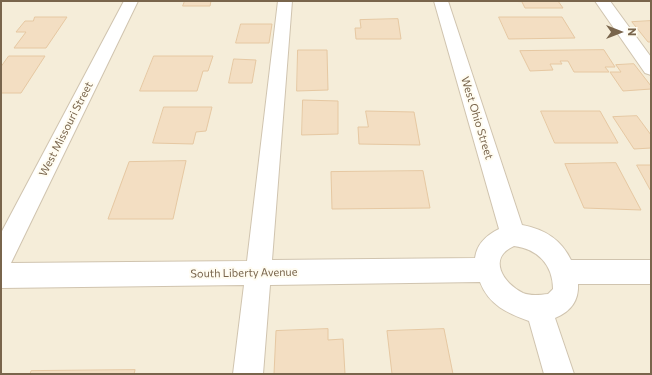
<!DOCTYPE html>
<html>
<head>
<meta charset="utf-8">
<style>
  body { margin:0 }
  #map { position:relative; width:652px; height:375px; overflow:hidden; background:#fdf9ea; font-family:Commissioner,sans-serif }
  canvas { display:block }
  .frame { position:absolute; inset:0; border:2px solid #79654c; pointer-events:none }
  .north { position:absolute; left:600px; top:12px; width:40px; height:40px; -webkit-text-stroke:3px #fffcf1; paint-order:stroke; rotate:90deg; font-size:11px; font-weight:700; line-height:16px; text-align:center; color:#79654c }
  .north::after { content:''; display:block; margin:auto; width:14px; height:18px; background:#79654c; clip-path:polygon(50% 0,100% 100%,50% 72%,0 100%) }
</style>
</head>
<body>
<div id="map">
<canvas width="652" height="375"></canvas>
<div class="frame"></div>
<div class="north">N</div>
</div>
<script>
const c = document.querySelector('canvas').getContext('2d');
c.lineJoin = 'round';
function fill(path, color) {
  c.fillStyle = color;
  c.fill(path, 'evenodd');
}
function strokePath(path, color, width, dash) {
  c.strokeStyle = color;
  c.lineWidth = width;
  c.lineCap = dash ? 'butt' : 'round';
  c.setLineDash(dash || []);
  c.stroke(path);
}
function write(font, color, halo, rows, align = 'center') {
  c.font = font + ' Commissioner,sans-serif';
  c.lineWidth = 4;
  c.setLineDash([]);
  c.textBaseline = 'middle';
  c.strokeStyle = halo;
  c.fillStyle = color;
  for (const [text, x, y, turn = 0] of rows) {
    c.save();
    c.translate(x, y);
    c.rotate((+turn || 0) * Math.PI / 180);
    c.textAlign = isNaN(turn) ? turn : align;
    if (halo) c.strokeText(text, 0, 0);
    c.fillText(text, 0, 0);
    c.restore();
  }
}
fill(new Path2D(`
  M 1,1 L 651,1 L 651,374 L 1,374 Z`), '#f5edd9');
const building = new Path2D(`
  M 185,1 L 211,1 L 210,6 L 183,6 Z
  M 503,1 L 558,1 L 563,8 L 525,8 L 522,2 Z
  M 35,17 L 67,17 L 46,48 L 14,48 L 26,32 L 16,32 L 25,21 L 33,21 Z
  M 499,17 L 562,17 L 575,38 L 509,39 Z
  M 398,19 L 401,39 L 356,39 L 355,28 L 361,28 L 360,20 Z
  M 651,21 L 651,42 L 648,42 L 632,22 Z
  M 241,24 L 272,24 L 269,43 L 236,43 Z
  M 298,50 L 327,50 L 328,90 L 297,91 Z
  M 604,50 L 615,67 L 605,67 L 609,72 L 574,72 L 568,61 L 560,61 L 562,64 L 550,64 L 553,70 L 530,71 L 520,51 Z
  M 9,56 L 45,56 L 21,93 L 1,93 L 1,67 Z
  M 154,56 L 213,56 L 208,71 L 203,71 L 197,91 L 140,91 Z
  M 234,59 L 256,60 L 252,83 L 229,83 Z
  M 634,64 L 651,86 L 651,89 L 623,91 L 610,72 L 621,72 L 616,65 Z
  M 303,100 L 338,101 L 338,134 L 302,135 Z
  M 164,107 L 212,107 L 206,131 L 196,132 L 193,144 L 153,143 Z
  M 366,111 L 414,112 L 420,145 L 359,144 L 358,127 L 368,127 Z
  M 541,111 L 600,111 L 618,143 L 555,143 Z
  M 637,116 L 651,135 L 651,148 L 634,149 L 613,117 Z
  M 186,161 L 173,219 L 108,219 L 129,162 Z
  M 616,163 L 641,210 L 584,208 L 565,164 Z
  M 637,165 L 651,165 L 651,191 Z
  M 423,171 L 430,208 L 332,209 L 331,172 Z
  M 328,329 L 328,340 L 343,339 L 345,374 L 274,374 L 276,331 Z
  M 444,329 L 453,374 L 392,374 L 387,331 Z
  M 135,370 L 134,374 L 30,374 L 31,371 Z`);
fill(building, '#f3dec2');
strokePath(building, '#e6c8a2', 1);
const minor = new Path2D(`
  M 124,1 L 138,1 L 11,263 L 247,261 L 278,1 L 292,1 L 272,260 L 475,258 C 477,243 487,235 499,229 L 434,1 L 448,1 L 522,225 C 544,229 561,239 571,260 L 651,260 L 651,284 L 578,284 C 579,301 570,312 555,318 L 574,374 L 544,374 L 529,321 C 507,313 489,305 480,282 L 270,285 L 263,374 L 233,374 L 244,285 L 1,288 L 1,233 ZM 514,246 C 538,249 553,265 553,289 L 548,294 C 540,295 530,296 523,293 C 503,283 487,258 514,246 Z
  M 595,1 L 610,1 L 651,57 L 651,75 L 645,73 Z`);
strokePath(minor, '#d0c4af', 2);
fill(minor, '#fff');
write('11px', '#79654c', '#fffcf1', [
  ["West Ohio Street",477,118,73],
  ["West Missouri Street",66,129,-63],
  ["South Liberty Avenue",244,273,-1]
]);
</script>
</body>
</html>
